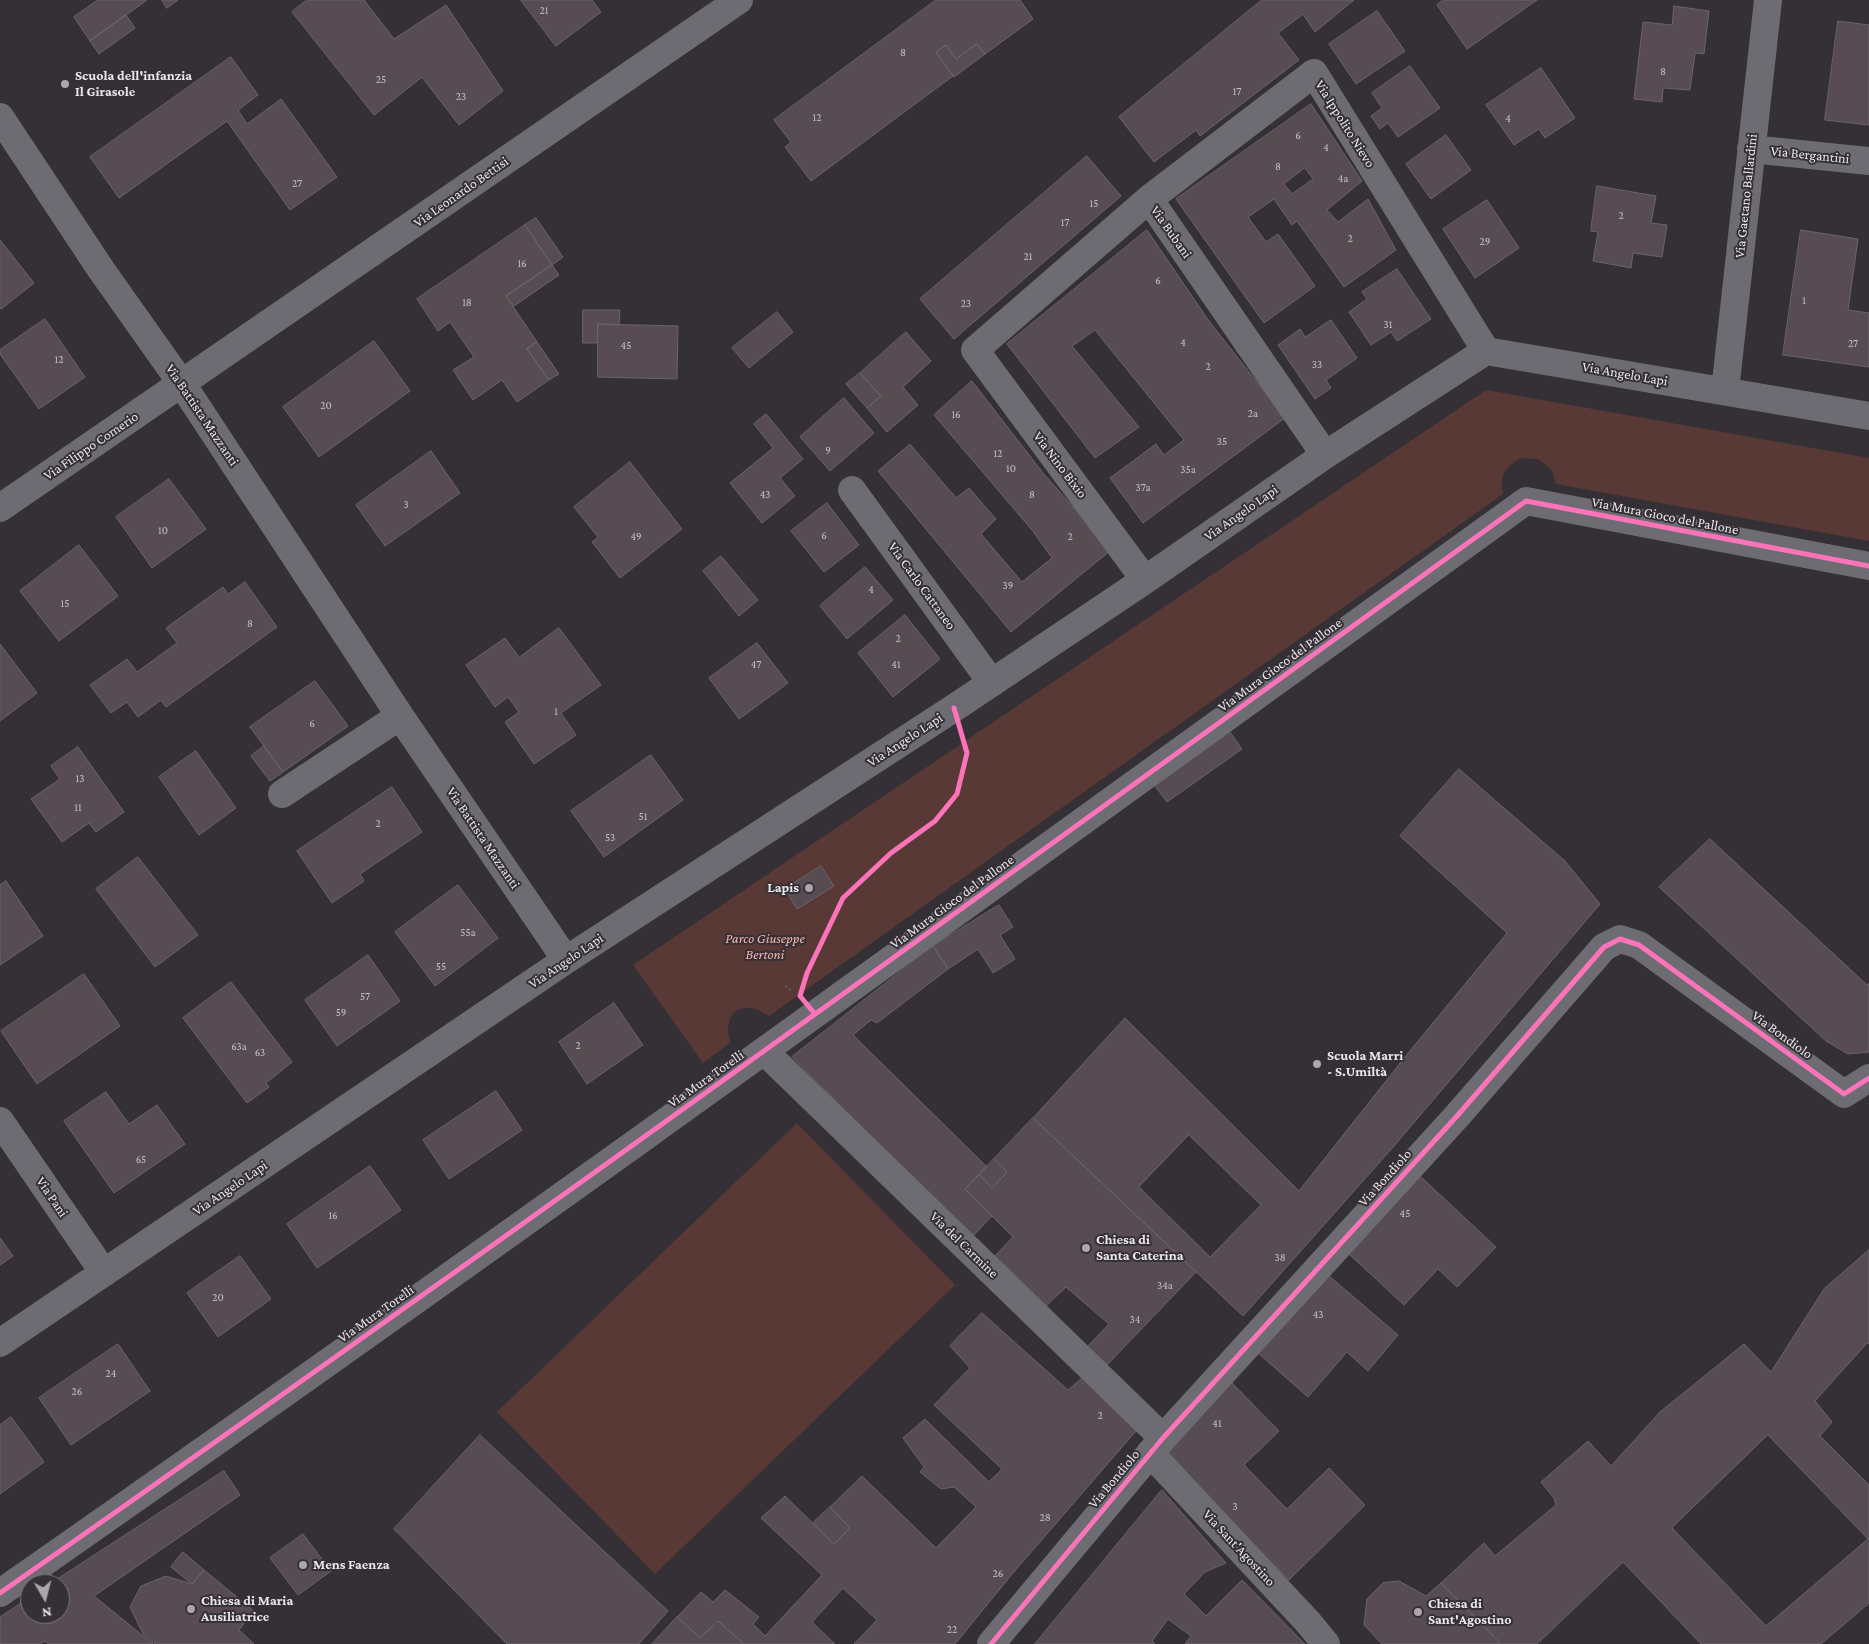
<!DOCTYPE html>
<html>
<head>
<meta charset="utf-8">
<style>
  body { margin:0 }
  #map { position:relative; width:1869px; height:1644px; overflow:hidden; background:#343035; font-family:"Crimson Pro",serif }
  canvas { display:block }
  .north { position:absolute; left:20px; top:1574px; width:50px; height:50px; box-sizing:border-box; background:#352f36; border:1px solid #7d787e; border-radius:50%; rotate:172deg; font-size:14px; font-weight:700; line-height:20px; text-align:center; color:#eae6eb }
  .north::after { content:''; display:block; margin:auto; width:18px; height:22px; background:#aaa6ab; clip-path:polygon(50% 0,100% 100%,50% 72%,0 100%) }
</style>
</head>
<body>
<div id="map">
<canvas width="1869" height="1644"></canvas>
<div class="north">N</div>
</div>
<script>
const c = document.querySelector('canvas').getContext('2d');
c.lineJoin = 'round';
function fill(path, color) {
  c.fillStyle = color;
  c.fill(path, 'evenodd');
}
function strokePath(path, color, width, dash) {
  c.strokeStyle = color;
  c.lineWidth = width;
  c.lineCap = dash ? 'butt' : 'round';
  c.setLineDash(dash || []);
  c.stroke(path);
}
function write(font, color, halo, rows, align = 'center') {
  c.font = font + ' "Crimson Pro",serif';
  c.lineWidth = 4;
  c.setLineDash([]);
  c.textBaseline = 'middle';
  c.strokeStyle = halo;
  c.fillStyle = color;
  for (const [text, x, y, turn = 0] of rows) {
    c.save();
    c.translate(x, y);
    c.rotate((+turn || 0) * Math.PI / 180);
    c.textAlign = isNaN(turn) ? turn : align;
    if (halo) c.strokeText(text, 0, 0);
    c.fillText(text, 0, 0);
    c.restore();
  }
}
fill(new Path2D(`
  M 1486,390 L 1869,458 L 1869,541 L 1556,484 L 1552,470 L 1538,459 L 1520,458 C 1504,469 1500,474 1503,494 L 769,1016 C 763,1013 757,1008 750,1008 C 730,1005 724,1028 731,1042 L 703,1063 L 633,965 Z
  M 797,1123 L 955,1285 L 655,1574 L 497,1412 Z`), '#593935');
const building = new Path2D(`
  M 98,0 L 147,0 L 90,41 L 74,17 Z
  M 162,0 L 178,0 L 167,8 Z
  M 307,0 L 364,0 L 394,39 L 446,5 L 503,91 L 459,125 L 422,77 L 374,115 L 292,12 Z
  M 521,0 L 592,0 L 601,12 L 556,46 Z
  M 936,0 L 1020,0 L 1033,19 L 985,54 L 977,44 L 956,59 L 946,45 L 936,52 L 953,76 L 811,181 L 785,147 L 791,142 L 774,120 Z
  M 1262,0 L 1354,0 L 1315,32 L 1303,14 L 1278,33 L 1299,60 L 1200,136 L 1196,130 L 1154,162 L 1119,117 Z
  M 1443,0 L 1537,0 L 1467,49 L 1437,5 Z
  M 1674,6 L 1709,11 L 1704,54 L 1695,53 L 1690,90 L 1663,88 L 1662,102 L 1634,99 L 1643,22 L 1672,25 Z
  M 1377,11 L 1405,51 L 1356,84 L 1329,44 Z
  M 126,15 L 135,28 L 99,54 L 90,41 Z
  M 1838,21 L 1869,25 L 1869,125 L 1825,120 Z
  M 977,44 L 985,54 L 954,77 L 936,52 L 946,45 L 956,59 Z
  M 231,57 L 258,95 L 238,110 L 247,124 L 281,99 L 337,177 L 290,210 L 227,121 L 119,198 L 90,157 Z
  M 1410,66 L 1440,108 L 1398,137 L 1388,123 L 1380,129 L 1371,116 L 1382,108 L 1372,93 Z
  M 1541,68 L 1575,118 L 1545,138 L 1539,129 L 1514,145 L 1486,105 Z
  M 1311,104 L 1362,181 L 1327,210 L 1338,222 L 1368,199 L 1396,250 L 1344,287 L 1297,221 L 1292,225 L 1274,199 L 1248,217 L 1266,242 L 1278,234 L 1315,286 L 1264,323 L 1176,199 ZM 1305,168 L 1313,179 L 1292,194 L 1284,184 Z
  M 1446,135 L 1471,170 L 1431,199 L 1406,164 Z
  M 1087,156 L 1121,196 L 954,339 L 920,299 Z
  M 1597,186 L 1656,196 L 1651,223 L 1667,225 L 1662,257 L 1633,253 L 1631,268 L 1593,261 L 1598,232 L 1591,231 Z
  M 1487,200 L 1519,248 L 1475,278 L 1443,229 Z
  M 536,218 L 563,257 L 552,265 L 525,225 Z
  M 525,225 L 552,265 L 506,296 L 537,342 L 527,349 L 549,380 L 517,402 L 502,380 L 473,400 L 453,370 L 474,357 L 450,322 L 438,331 L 417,299 Z
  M 1147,230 L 1209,321 L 1285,418 L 1143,523 L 1110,478 L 1156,444 L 1164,455 L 1184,440 L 1095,330 L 1072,346 L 1139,427 L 1095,458 L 1007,344 Z
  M 1801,230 L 1858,239 L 1848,310 L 1869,313 L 1869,367 L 1783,355 Z
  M 0,240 L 34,283 L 1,309 L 0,308 Z
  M 552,265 L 559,275 L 514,306 L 506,296 Z
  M 1397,269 L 1431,319 L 1397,341 L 1391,332 L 1371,345 L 1349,312 L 1367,299 L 1362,292 Z
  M 583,310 L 620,310 L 619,325 L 598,324 L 597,343 L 583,343 Z
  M 777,312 L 793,332 L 749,368 L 732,348 Z
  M 45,319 L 85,377 L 39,409 L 0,354 L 0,350 Z
  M 1331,320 L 1357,358 L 1326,380 L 1331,388 L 1315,399 L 1278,345 L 1300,329 L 1305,337 Z
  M 598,324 L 678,326 L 677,379 L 598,377 Z
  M 906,332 L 931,361 L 903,387 L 918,405 L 887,432 L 867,408 L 881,396 L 860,373 Z
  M 374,341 L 410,391 L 319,457 L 283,407 Z
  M 537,342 L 559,374 L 549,380 L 527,349 Z
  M 860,373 L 881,396 L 867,408 L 846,384 Z
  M 972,381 L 1043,473 L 1111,550 L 1011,632 L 878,471 L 910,444 L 956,498 L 969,488 L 996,519 L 981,534 L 1022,582 L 1052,558 L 1032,530 L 934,415 Z
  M 844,398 L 874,433 L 830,471 L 800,437 Z
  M 766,414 L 803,459 L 780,478 L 795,496 L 762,523 L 730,483 L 773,448 L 754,424 Z
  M 431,451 L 460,493 L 385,546 L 356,505 Z
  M 630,462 L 682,529 L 620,578 L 592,542 L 598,537 L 574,507 Z
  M 169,479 L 206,529 L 152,568 L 116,517 Z
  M 827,503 L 859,545 L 824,572 L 791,531 Z
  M 79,545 L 118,596 L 59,641 L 20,591 Z
  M 721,556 L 758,600 L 739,616 L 703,571 Z
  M 865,567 L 893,600 L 847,639 L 820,606 Z
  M 245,582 L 277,627 L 166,707 L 161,700 L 138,717 L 127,702 L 111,713 L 90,685 L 127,659 L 137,672 L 177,643 L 166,628 L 223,587 L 228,594 Z
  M 905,615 L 940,659 L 893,697 L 858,653 Z
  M 559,628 L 601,685 L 561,713 L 576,735 L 534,764 L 505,722 L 519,712 L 508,697 L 495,707 L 466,665 L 505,638 L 519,657 Z
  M 757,643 L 788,683 L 739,719 L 709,678 Z
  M 0,644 L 37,693 L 0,721 Z
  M 315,681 L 348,726 L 283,772 L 250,727 Z
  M 1230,732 L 1242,749 L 1167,802 L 1155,786 Z
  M 264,746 L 283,772 L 270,781 L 251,756 Z
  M 78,747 L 124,812 L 96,832 L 89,823 L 62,842 L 31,799 L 60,779 L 51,766 Z
  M 196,751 L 236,808 L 199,835 L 159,777 Z
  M 651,755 L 683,800 L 604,857 L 571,811 Z
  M 1459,769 L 1565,861 L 1600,904 L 1394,1146 L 1243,1316 L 1033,1118 L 1125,1018 L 1299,1191 L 1405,1057 L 1507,933 L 1400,836 ZM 1189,1135 L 1261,1205 L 1210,1257 L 1139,1187 Z
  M 392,787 L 422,832 L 360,874 L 364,881 L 332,903 L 297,851 Z
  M 1710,839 L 1867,985 L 1869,983 L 1869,1052 L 1848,1054 L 1826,1041 L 1659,887 Z
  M 138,857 L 198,935 L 155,967 L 96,889 Z
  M 821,866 L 834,886 L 797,909 L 785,889 Z
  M 6,881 L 43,936 L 0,965 L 0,885 Z
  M 458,885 L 498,938 L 435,986 L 395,932 Z
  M 999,905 L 1013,927 L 1000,935 L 1015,959 L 993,973 L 978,949 L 948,969 L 933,946 Z
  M 933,946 L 948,969 L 877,1023 L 871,1020 L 853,1035 L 987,1167 L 965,1189 L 992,1216 L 971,1238 L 792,1057 Z
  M 368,955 L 400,1001 L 337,1046 L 305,1000 Z
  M 84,974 L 120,1026 L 37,1084 L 1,1031 Z
  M 231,982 L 292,1062 L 266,1083 L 269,1087 L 247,1103 L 183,1018 Z
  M 614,1003 L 643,1045 L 587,1084 L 559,1042 Z
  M 496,1091 L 522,1130 L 449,1179 L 423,1140 Z
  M 106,1092 L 129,1124 L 157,1105 L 185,1144 L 114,1193 L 64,1121 Z
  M 1033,1118 L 1196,1272 L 1105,1367 L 1086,1348 L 1109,1324 L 1066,1287 L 1045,1307 L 993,1258 L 1013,1237 L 965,1189 L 979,1174 L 992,1188 L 1007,1172 L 994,1159 Z
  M 994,1159 L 1007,1172 L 992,1188 L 979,1174 Z
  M 370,1166 L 401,1210 L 317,1268 L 287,1224 Z
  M 1420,1176 L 1496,1247 L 1457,1287 L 1438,1269 L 1404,1305 L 1348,1253 Z
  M 0,1238 L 13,1256 L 0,1265 Z
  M 1869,1250 L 1869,1344 L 1867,1343 L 1815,1401 L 1832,1422 L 1820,1436 L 1869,1485 L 1869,1603 L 1821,1644 L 1701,1644 L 1623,1562 L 1537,1644 L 1501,1644 L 1441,1583 L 1484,1543 L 1495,1556 L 1556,1505 L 1554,1498 L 1541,1482 L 1588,1441 L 1611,1466 L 1660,1412 L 1744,1344 L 1771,1372 L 1824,1289 ZM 1768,1435 L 1868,1539 L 1766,1626 L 1672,1528 Z
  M 240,1256 L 271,1299 L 218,1337 L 187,1293 Z
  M 1328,1275 L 1398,1335 L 1368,1371 L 1347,1352 L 1308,1397 L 1259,1354 Z
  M 982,1313 L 1068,1390 L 1082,1378 L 1136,1431 L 1013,1573 L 955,1644 L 854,1644 L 877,1620 L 843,1588 L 812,1622 L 835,1644 L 744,1644 L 718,1621 L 700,1638 L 677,1617 L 701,1592 L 713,1602 L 725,1590 L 759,1617 L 753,1624 L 765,1636 L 822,1575 L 761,1518 L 785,1496 L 834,1544 L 850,1528 L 830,1507 L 862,1476 L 936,1548 L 976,1507 L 954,1487 L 941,1489 L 920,1472 L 924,1467 L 903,1438 L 925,1419 L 989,1482 L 1002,1469 L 934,1405 L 970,1368 L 950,1346 Z
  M 118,1344 L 150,1391 L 71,1445 L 39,1398 Z
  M 1232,1383 L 1279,1431 L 1244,1465 L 1287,1509 L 1329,1468 L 1365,1505 L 1289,1580 L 1162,1452 Z
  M 11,1417 L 44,1462 L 0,1494 L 0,1425 Z
  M 480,1435 L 668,1611 L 639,1644 L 507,1644 L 394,1529 Z
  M 224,1471 L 240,1495 L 94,1596 L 153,1644 L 48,1644 L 45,1641 L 40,1644 L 0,1644 L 0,1617 L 30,1597 L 30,1614 L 60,1614 L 60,1584 L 50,1584 Z
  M 1162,1490 L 1226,1563 L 1205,1572 L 1184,1594 L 1206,1616 L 1242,1580 L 1305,1644 L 1185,1644 L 1191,1636 L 1168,1619 L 1152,1641 L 1155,1644 L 1035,1644 Z
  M 830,1507 L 850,1528 L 834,1544 L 813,1523 Z
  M 303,1534 L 331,1571 L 298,1595 L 270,1558 Z
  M 183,1552 L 204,1570 L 192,1584 L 171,1567 Z
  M 204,1570 L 254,1611 L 239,1630 L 254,1644 L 155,1644 L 143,1634 L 130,1607 L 141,1586 L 166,1576 L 192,1584 Z
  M 1399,1581 L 1426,1596 L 1441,1583 L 1501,1644 L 1382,1644 L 1364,1625 L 1367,1599 L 1383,1583 Z
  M 677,1617 L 700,1638 L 718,1621 L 744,1644 L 652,1644 Z`);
fill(building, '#574c52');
strokePath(building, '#6a6569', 1);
strokePath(new Path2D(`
  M 786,986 L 791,991`), '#6e6c71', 3, [1, 4]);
strokePath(new Path2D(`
  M 0,117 L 102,271 L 182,384 L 400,716 L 566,960
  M 1751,149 L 1869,161
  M 1149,199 L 1314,73 L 1486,351
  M 1725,391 L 1768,0
  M 852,490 L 992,683
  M 0,508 L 739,0
  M 1145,580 L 975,350 L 1149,199 L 1325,455
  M 282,794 L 400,716
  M 764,1051 L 1163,1438
  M 0,1121 L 104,1273
  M 0,1343 L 566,960 L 954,708 L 1145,580 L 1325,455 L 1486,351 L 1869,416
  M 1150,1453 L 1307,1621 L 1326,1644
  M 0,1593 C 513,1235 1019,867 1526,501 L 1869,566
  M 991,1644 L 1163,1438 L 1457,1116 L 1604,947 L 1620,939 L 1639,945 L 1844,1094 L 1869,1078`), '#6d6c73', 28);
strokePath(new Path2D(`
  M 815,1014 L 800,996 L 807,973 L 843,898 L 891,853 L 935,821 L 957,794 L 967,753 L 954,708
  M 0,1593 C 513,1235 1019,867 1526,501 L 1869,566
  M 991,1644 L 1163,1438 L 1457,1116 L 1604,947 L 1620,939 L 1639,945 L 1844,1094 L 1869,1078`), '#fb73b8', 5);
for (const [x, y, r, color] of [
  [65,84,5,"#aaa6ab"],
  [809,888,5,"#aaa6ab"],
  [1317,1064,5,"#aaa6ab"],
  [1086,1248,5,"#aaa6ab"],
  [303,1565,5,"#aaa6ab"],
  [191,1609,5,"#aaa6ab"],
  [1418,1612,5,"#aaa6ab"]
]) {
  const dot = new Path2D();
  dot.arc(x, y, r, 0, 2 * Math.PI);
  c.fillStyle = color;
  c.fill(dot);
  strokePath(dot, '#352f36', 2);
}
write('11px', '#c5c0c5', null, [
  ["21",544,11],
  ["8",903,53],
  ["8",1663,72],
  ["25",381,80],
  ["17",1237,92],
  ["23",461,97],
  ["12",817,118],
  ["4",1508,119],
  ["6",1298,136],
  ["4",1326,148],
  ["8",1278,167],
  ["4a",1343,179],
  ["27",297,184],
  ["15",1094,204],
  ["2",1621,216],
  ["17",1065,223],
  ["2",1350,239],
  ["29",1485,242],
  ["21",1028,257],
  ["16",522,264],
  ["6",1158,281],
  ["1",1804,301],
  ["18",467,303],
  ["23",966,304],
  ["31",1388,325],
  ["4",1183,343],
  ["27",1853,344],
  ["45",626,346],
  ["12",59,360],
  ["33",1317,365],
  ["2",1208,367],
  ["20",326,406],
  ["2a",1253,414],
  ["16",956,415],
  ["35",1222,442],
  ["9",828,451],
  ["12",998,454],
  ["10",1011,469],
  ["35a",1188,470],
  ["37a",1143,488],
  ["43",765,495],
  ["8",1032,495],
  ["3",406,505],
  ["10",163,531],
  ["6",824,536],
  ["49",636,537],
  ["2",1070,537],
  ["39",1008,586],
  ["4",871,590],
  ["15",65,604],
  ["8",250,624],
  ["2",898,639],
  ["47",756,665],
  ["41",896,665],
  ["1",556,712],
  ["6",312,724],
  ["13",80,779],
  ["11",78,808],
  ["51",643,817],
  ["2",378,824],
  ["53",610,838],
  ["55a",468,933],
  ["55",441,967],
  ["57",365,997],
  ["59",341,1013],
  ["2",578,1046],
  ["63a",239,1047],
  ["63",260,1053],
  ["65",141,1160],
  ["45",1405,1214],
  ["16",333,1216],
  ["38",1280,1258],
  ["34a",1165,1286],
  ["20",218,1298],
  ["43",1318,1315],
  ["34",1135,1320],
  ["24",111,1374],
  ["26",77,1392],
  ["2",1100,1416],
  ["41",1217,1424],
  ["3",1235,1507],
  ["28",1045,1518],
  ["26",998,1574],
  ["22",952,1630]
]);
write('bold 14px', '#eae6eb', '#352f36', [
  ["Scuola dell'infanzia",75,76],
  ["Il Girasole",75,92],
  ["Lapis",799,888,"right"],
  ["Scuola Marri",1327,1056],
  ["- S.Umiltà",1327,1072],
  ["Chiesa di",1096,1240],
  ["Santa Caterina",1096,1256],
  ["Mens Faenza",313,1565],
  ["Chiesa di Maria",201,1601],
  ["Ausiliatrice",201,1617],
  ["Chiesa di",1428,1604],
  ["Sant'Agostino",1428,1620]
], 'left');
write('14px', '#eae6eb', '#352f36', [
  ["Via Ippolito Nievo",1345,124,58],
  ["Via Bergantini",1810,155,6],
  ["Via Leonardo Bettisi",461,192,-35],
  ["Via Gaetano Ballardini",1746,196,-84],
  ["Via Bubani",1171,232,55],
  ["Via Angelo Lapi",1625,374,10],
  ["Via Battista Mazzanti",202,415,56],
  ["Via Filippo Comerio",91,446,-34],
  ["Via Nino Bixio",1060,465,53],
  ["Via Angelo Lapi",1241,513,-35],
  ["Via Mura Gioco del Pallone",1665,516,11],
  ["Via Carlo Cattaneo",922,586,54],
  ["Via Mura Gioco del Pallone",1280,665,-36],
  ["Via Angelo Lapi",905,740,-33],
  ["Via Battista Mazzanti",483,838,56],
  ["Via Mura Gioco del Pallone",952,902,-36],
  ["Via Angelo Lapi",566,961,-34],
  ["Via Bondiolo",1782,1035,36],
  ["Via Mura Torelli",706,1079,-35],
  ["Via Bondiolo",1385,1178,-48],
  ["Via Angelo Lapi",230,1188,-34],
  ["Via Pani",52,1197,56],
  ["Via del Carmine",964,1245,44],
  ["Via Mura Torelli",376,1314,-35],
  ["Via Bondiolo",1114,1479,-50],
  ["Via Sant'Agostino",1239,1548,47]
]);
write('italic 14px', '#f9b5ac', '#352f36', [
  ["Parco Giuseppe",765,939],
  ["Bertoni",765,955]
]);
</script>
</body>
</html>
